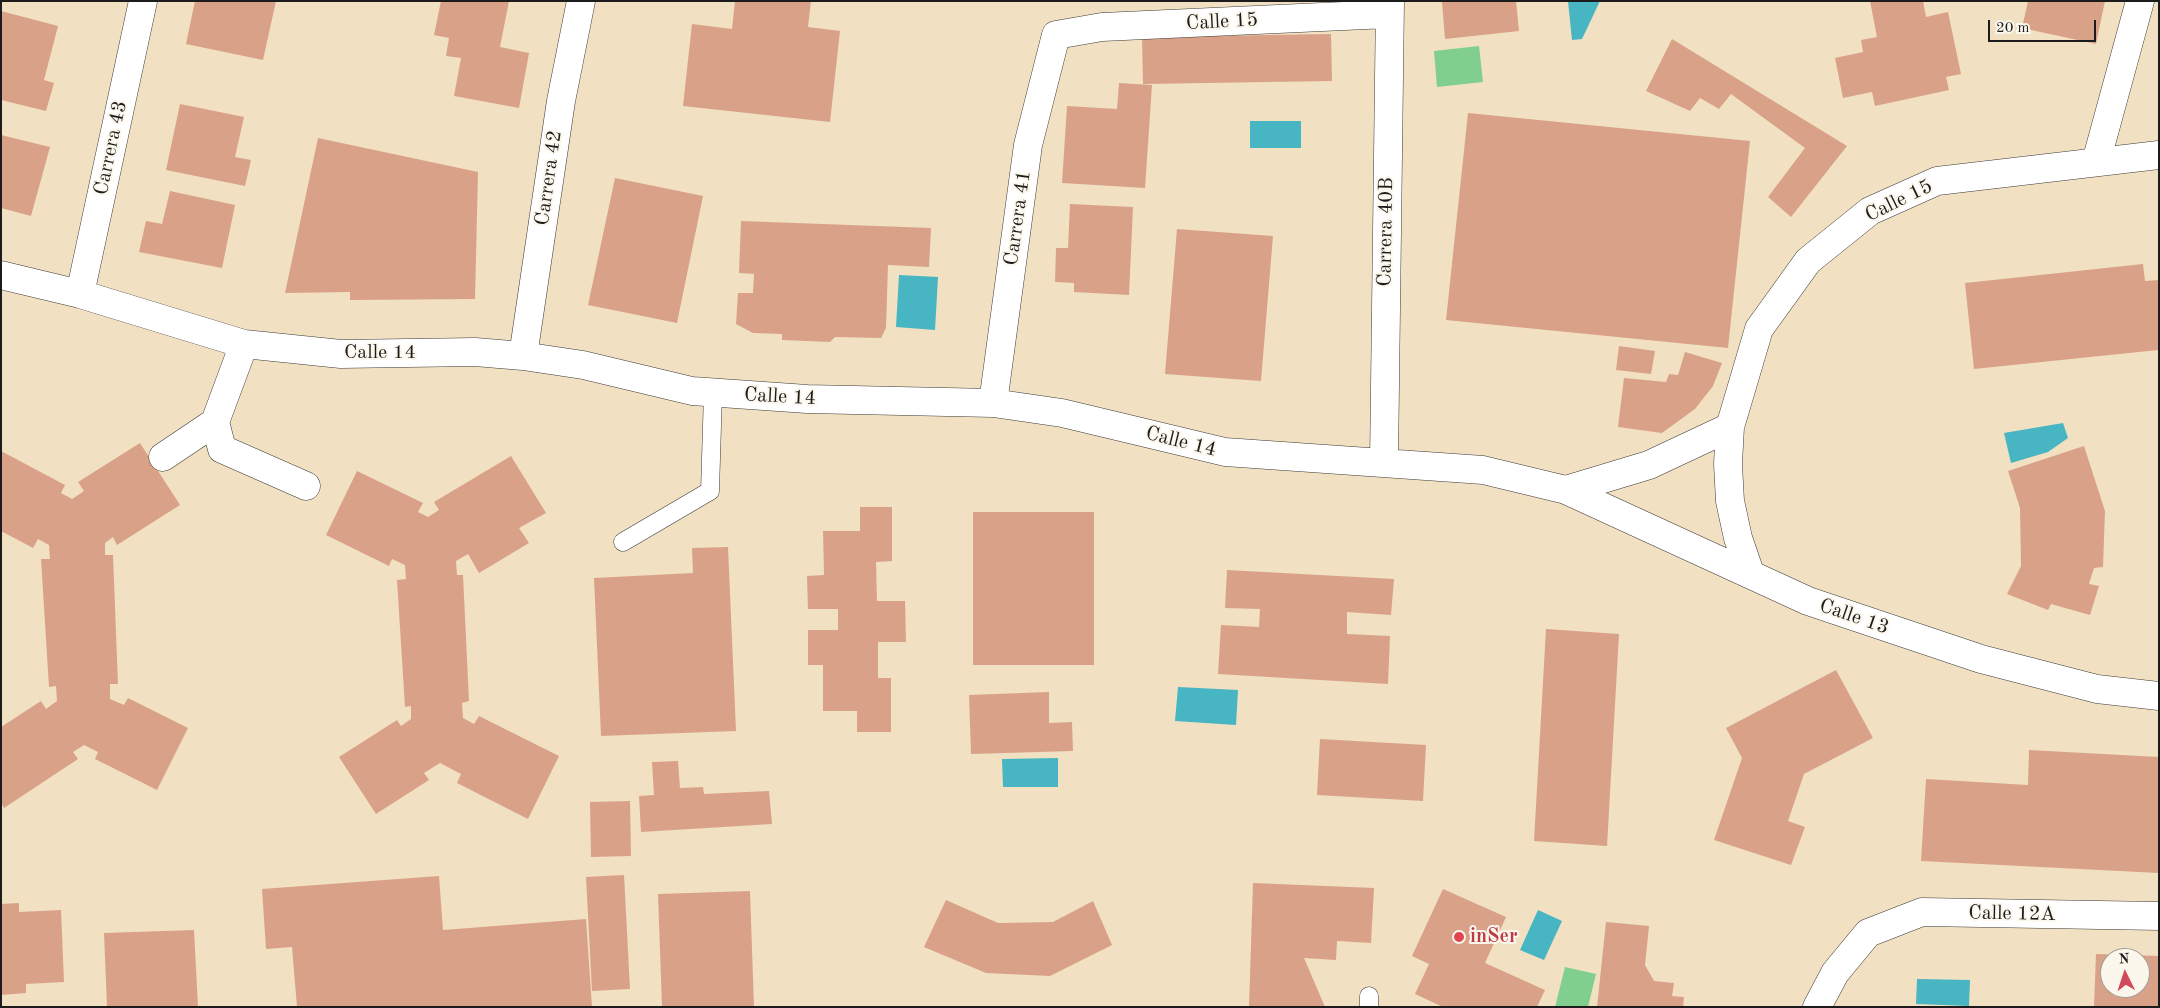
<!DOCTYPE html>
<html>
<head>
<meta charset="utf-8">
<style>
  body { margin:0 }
  #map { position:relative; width:2160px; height:1008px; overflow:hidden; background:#f1e0c2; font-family:"Old Standard TT",serif }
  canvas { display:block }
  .frame { position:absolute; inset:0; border:2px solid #1c1c1c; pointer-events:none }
  .north { position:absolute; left:2100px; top:948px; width:50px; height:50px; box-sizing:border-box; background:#fbf7ec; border:1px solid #a29f99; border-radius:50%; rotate:356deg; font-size:14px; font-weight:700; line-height:20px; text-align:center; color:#1c1c1c }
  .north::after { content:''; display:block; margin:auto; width:18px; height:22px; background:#d1495b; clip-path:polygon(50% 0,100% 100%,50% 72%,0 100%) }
  .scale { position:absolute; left:1988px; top:20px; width:108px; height:22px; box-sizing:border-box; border:2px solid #1c1c1c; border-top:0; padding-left:6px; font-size:15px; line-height:18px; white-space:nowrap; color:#1c1c1c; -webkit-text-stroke:4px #fbf7ec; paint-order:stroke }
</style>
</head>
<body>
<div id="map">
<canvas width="2160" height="1008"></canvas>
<div class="frame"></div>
<div class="north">N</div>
<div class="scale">20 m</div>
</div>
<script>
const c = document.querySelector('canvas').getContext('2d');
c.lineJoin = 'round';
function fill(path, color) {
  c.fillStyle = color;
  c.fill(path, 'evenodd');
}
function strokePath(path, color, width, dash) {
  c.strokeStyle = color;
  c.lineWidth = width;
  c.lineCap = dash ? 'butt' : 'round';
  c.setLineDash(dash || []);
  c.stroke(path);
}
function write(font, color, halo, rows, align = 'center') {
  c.font = font + ' "Old Standard TT",serif';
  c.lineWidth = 4;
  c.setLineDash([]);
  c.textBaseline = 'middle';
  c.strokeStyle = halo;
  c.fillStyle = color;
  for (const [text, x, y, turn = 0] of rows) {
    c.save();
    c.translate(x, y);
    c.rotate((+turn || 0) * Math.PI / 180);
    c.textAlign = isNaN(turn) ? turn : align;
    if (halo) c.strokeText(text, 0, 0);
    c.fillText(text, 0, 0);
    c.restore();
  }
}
fill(new Path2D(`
  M 1479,46 L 1483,82 L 1437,87 L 1434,51 Z
  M 1565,967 L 1596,974 L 1588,1007 L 1555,1007 Z`), '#80cf8f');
fill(new Path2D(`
  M 1568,1 L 1600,1 L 1582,39 L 1572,40 Z
  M 1250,121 L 1301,121 L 1301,148 L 1250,148 Z
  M 899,275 L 938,277 L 935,330 L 896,327 Z
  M 2063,423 L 2068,438 L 2048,452 L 2011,463 L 2004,433 Z
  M 1178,687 L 1238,690 L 1236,725 L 1175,721 Z
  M 1058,758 L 1058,787 L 1003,787 L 1002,759 Z
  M 1538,910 L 1562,921 L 1544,960 L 1520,950 Z
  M 1917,979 L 1970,980 L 1969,1006 L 1916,1004 Z`), '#47b5c2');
fill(new Path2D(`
  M 195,1 L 276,1 L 263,60 L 186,44 Z
  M 441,1 L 509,1 L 500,47 L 529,53 L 519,108 L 454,96 L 461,58 L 446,56 L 449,38 L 434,35 Z
  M 735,1 L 811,1 L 808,27 L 840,31 L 830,122 L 683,106 L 692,24 L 732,29 Z
  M 1516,1 L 1519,31 L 1445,39 L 1442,2 Z
  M 1870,1 L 1923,1 L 1926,17 L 1948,12 L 1961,74 L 1946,77 L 1949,90 L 1875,106 L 1872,92 L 1843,98 L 1835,58 L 1863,52 L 1861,40 L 1877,37 Z
  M 2028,1 L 2105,1 L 2096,44 L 2022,28 Z
  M 1,11 L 58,26 L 44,80 L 54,83 L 46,111 L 1,100 Z
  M 1331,34 L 1332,81 L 1143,84 L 1142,37 Z
  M 1672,39 L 1847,146 L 1791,217 L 1768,197 L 1805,148 L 1731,94 L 1719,109 L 1700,98 L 1690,111 L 1646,91 Z
  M 1119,83 L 1152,85 L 1145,188 L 1062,183 L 1067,106 L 1117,109 Z
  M 180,104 L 244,117 L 235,157 L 251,160 L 245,186 L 166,170 Z
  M 1468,113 L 1750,141 L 1728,348 L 1446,320 Z
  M 1,135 L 50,147 L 31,216 L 1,208 Z
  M 318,138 L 478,172 L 475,299 L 350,300 L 350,292 L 285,293 Z
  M 615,178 L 703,196 L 677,323 L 588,305 Z
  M 170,191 L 235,205 L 222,268 L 139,252 L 146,221 L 162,224 Z
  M 1070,204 L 1133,207 L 1129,295 L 1074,292 L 1074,283 L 1055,282 L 1056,248 L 1068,248 Z
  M 741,221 L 931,228 L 929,267 L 888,265 L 886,328 L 881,338 L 835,337 L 830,342 L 782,340 L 782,334 L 753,333 L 736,324 L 738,293 L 753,293 L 754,274 L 739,273 Z
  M 1177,229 L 1273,236 L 1261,381 L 1165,374 Z
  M 2143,264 L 2145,281 L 2159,280 L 2158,350 L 1974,369 L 1965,283 Z
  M 1619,346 L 1655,351 L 1651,374 L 1616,370 Z
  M 1685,352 L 1722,363 L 1713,386 L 1695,409 L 1662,433 L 1618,427 L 1624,378 L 1666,382 L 1669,374 L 1678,375 Z
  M 140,443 L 180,505 L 117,545 L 113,537 L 105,543 L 105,555 L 113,555 L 118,684 L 110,684 L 110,699 L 124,705 L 128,698 L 188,728 L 157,790 L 95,759 L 98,752 L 84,745 L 73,752 L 78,759 L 4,808 L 1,803 L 1,727 L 41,701 L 46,709 L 57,701 L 56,686 L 49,687 L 41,559 L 50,559 L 49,545 L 38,539 L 33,548 L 1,531 L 1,451 L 65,485 L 61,493 L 72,499 L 84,491 L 78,482 Z
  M 2084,446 L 2105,511 L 2103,567 L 2094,568 L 2089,584 L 2099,586 L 2090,615 L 2051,604 L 2048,610 L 2007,594 L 2021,566 L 2020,508 L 2008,471 Z
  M 511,456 L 546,513 L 519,528 L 529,543 L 479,573 L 468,554 L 456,561 L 457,575 L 463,575 L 469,701 L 462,703 L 463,718 L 474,724 L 479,716 L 559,756 L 528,819 L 457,783 L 461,774 L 440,763 L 424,773 L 429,780 L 376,814 L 339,757 L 397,720 L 401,726 L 411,719 L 411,706 L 405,707 L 397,580 L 406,579 L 405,565 L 392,559 L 389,566 L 326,535 L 357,471 L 423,503 L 418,512 L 428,517 L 439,510 L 434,502 Z
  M 860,507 L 892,507 L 892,561 L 876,562 L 877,601 L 905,601 L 906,642 L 878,642 L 878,678 L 891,678 L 891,732 L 857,732 L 857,711 L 823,711 L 823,665 L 808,665 L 808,630 L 838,630 L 838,609 L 808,609 L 807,576 L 824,575 L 823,531 L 860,531 Z
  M 973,512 L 1094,512 L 1094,665 L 973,665 Z
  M 728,547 L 736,731 L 601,736 L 594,578 L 693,573 L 692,548 Z
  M 1227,570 L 1394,579 L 1391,615 L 1347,612 L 1347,634 L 1390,636 L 1388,684 L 1218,674 L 1221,625 L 1259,627 L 1260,609 L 1225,608 Z
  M 1546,629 L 1619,634 L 1607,846 L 1534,841 Z
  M 1836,670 L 1873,738 L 1804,774 L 1788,821 L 1805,827 L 1791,865 L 1714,840 L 1742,758 L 1726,728 Z
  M 1049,692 L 1049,723 L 1072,722 L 1073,751 L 971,754 L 969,695 Z
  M 1320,739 L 1426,745 L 1423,801 L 1317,795 Z
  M 2029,750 L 2159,757 L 2159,873 L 1921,861 L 1926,779 L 2028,785 Z
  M 678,761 L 680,788 L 703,787 L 704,794 L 769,791 L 772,824 L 641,832 L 639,796 L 654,795 L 652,762 Z
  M 630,801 L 631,856 L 591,857 L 590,802 Z
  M 624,875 L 630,989 L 592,991 L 586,877 Z
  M 439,876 L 443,930 L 586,919 L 592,1007 L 297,1007 L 292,947 L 266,949 L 262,889 Z
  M 1253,883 L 1374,888 L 1371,943 L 1337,941 L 1336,960 L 1304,958 L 1325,1007 L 1249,1007 Z
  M 1443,889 L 1506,917 L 1485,963 L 1545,990 L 1537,1007 L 1443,1007 L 1415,994 L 1429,964 L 1412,956 Z
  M 750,891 L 754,1007 L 662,1007 L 658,894 Z
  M 946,900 L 998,923 L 1053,922 L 1093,901 L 1112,945 L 1050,976 L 986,973 L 924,947 Z
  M 19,903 L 19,912 L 61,910 L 64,982 L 26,984 L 26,993 L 1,995 L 1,904 Z
  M 1606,922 L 1649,926 L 1645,965 L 1654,981 L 1674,983 L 1672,996 L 1684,997 L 1683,1007 L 1597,1007 Z
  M 194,930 L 198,1007 L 107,1007 L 104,933 Z
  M 2096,954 L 2159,956 L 2159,1007 L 2094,1007 ZM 2110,958 L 2140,958 L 2140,988 L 2110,988 Z`), '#d9a288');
const lane = new Path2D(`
  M 623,542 L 710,491 L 713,393
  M 1369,996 L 1369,1007`);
const street = new Path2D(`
  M 2096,162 L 2140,1
  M 1,275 L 80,294 L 244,344 L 341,354 L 475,352 L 523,356 L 583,365 L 692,391 L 807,399 L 993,403 L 1062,413 L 1225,452 L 1483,470 L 1566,490 L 1808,601 L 1981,659 L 2097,689 L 2159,696
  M 80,294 L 143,1
  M 244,344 L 215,422 L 222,449 L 306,486
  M 523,356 L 561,101 L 581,1
  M 993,403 L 1028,145 L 1056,35 L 1102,27 L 1388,14
  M 163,457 L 215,422
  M 1384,462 L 1390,1
  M 1566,490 L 1649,465 L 1730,427
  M 1750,573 L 1738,538 L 1730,501 L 1728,464 L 1730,427 L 1759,329 L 1808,261 L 1870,211 L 1937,181 L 2159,155
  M 1817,1007 L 1835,973 L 1868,933 L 1922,912 L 2159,916`);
strokePath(lane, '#3c3935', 19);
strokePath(street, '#3c3935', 29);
strokePath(lane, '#fff', 18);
strokePath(street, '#fff', 28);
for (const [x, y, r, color] of [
  [1459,937,6,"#e0444e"]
]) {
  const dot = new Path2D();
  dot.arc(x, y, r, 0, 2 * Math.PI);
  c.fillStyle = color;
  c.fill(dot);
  strokePath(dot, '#fbf7ec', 2);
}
write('20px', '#1c1c1c', '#fbf7ec', [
  ["Calle 15",1222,22,-3],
  ["Carrera 43",111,148,-78],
  ["Carrera 42",549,178,-82],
  ["Calle 15",1899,201,-26],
  ["Carrera 41",1018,218,-82],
  ["Carrera 40B",1386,232,-89],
  ["Calle 14",380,353],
  ["Calle 14",780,397,3],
  ["Calle 14",1181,442,14],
  ["Calle 13",1854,617,19],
  ["Calle 12A",2012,914,1]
]);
write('bold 20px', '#be3a42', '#fbf7ec', [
  ["inSer",1470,937]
], 'left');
</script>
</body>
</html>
